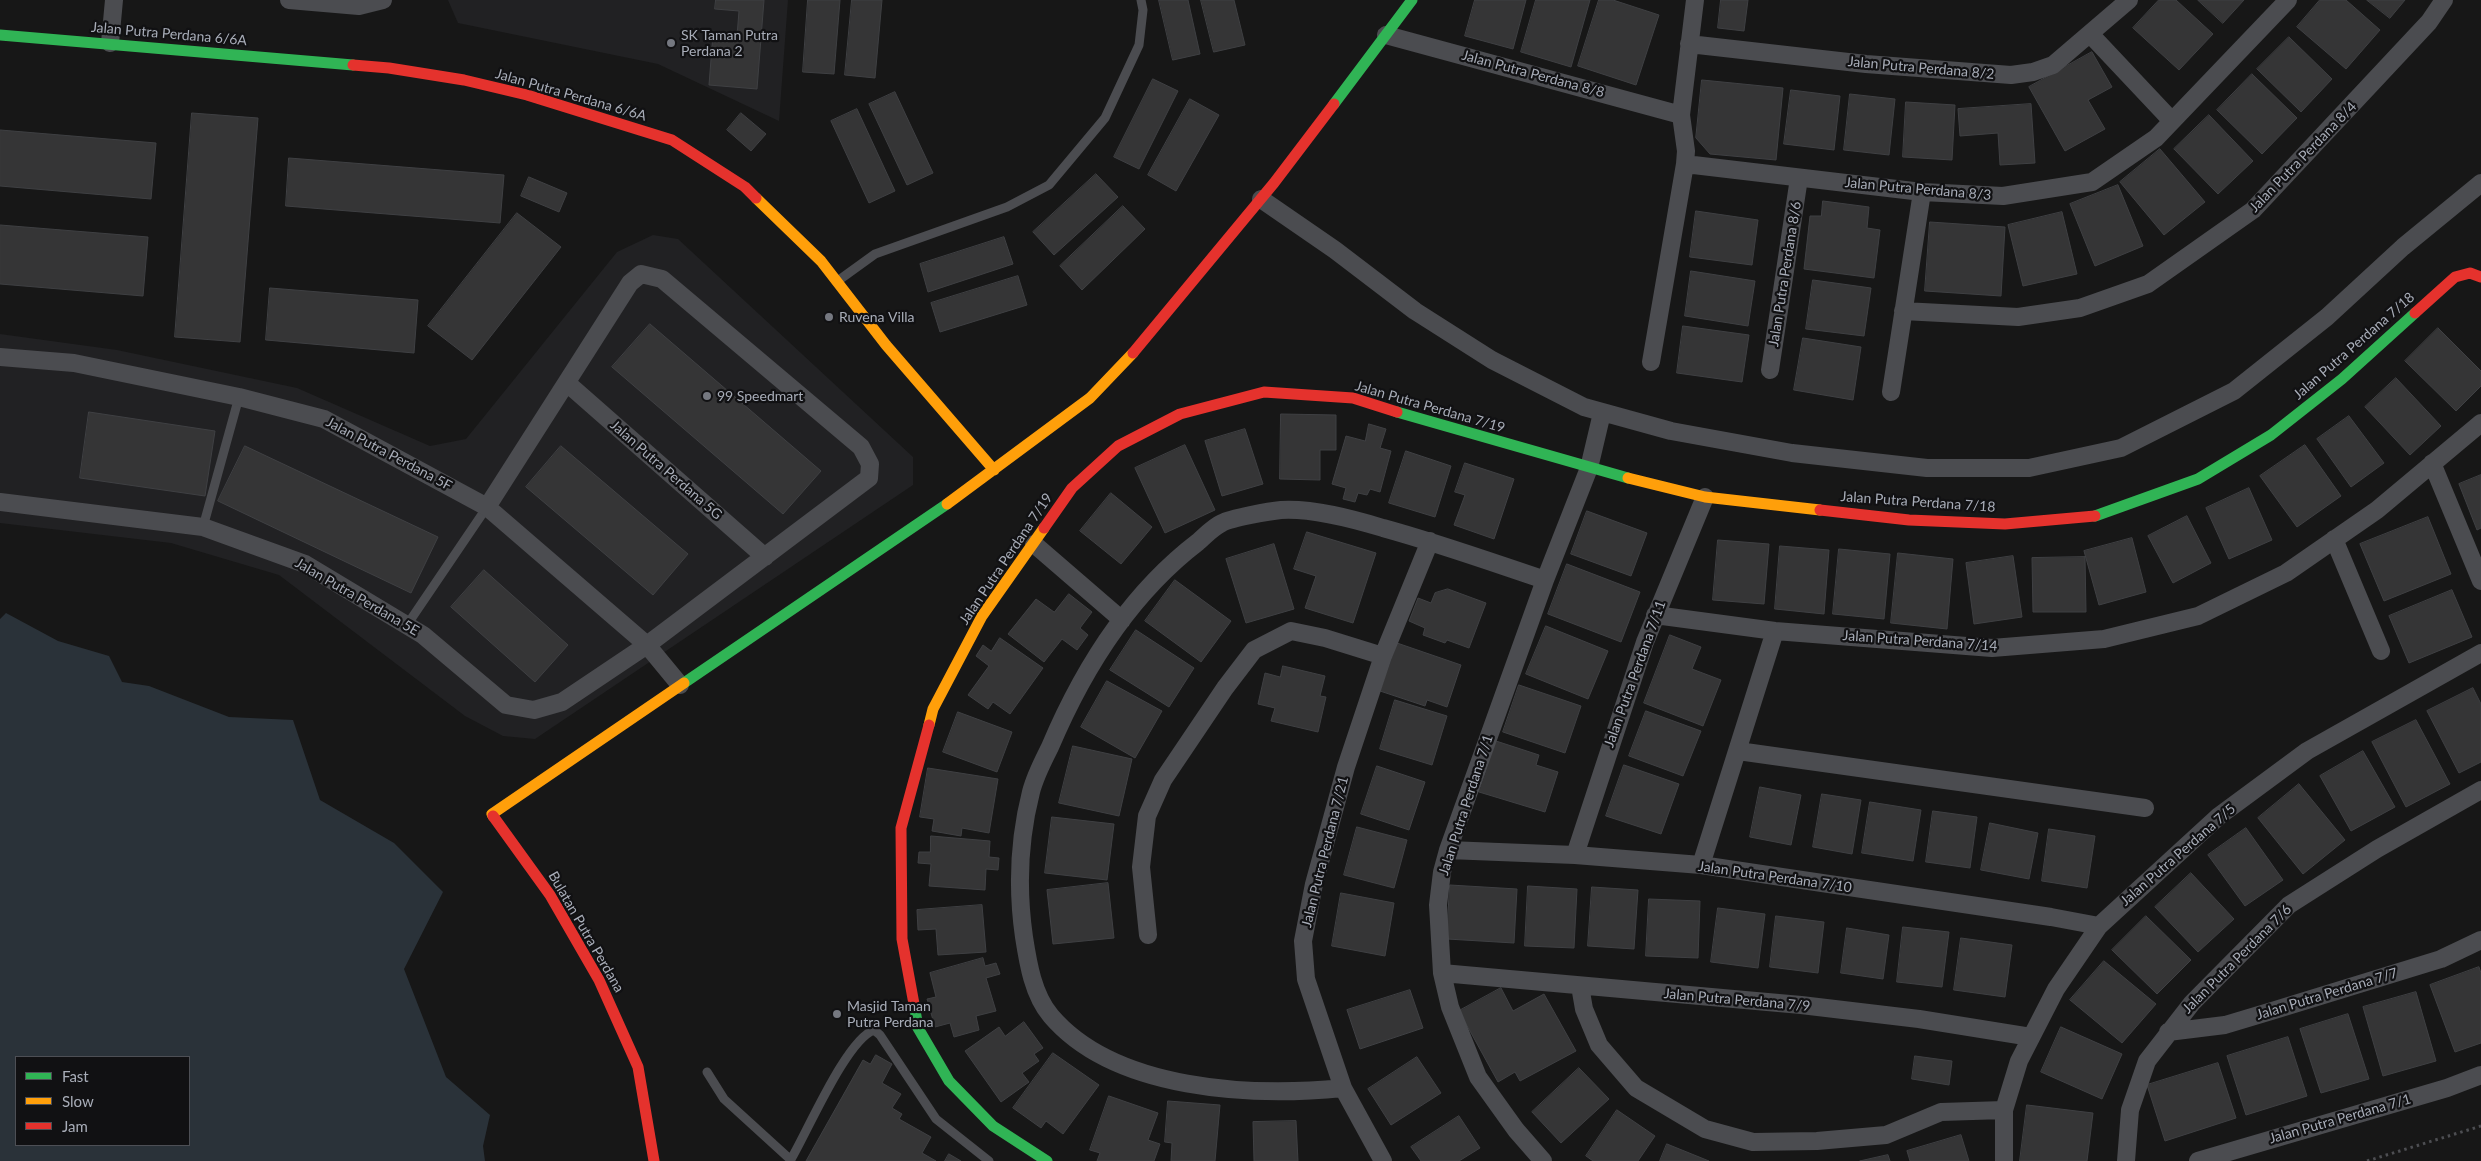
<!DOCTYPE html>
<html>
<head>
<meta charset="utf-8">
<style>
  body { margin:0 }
  #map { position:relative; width:2481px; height:1161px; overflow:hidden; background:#171717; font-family:Lato,sans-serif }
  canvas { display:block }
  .legend { position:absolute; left:15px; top:1056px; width:175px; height:90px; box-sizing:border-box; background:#111113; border:1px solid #4d4f55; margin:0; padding:6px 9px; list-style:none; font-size:15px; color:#a8adb8 }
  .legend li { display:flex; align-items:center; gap:10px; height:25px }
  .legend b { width:25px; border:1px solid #4d4f55 }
</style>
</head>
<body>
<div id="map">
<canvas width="2481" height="1161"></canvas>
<ul class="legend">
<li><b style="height:6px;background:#30b455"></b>Fast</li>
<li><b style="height:6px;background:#ff9f0a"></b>Slow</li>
<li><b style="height:6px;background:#e5322d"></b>Jam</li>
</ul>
</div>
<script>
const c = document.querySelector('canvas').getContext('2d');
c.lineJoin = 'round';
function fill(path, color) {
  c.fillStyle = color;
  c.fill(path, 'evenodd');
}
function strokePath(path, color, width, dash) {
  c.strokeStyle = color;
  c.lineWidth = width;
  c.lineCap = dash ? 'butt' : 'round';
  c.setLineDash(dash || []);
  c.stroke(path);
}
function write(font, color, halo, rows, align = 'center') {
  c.font = font + ' Lato,sans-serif';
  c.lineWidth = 4.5;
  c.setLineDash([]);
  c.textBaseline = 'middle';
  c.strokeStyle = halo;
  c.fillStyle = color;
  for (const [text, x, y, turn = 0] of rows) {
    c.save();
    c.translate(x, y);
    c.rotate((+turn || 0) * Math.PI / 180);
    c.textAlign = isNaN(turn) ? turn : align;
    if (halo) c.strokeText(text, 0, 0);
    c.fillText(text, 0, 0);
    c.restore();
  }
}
fill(new Path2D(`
  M 448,0 L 788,0 L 779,121 L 658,64 L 458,23 Z
  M 653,235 L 678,239 L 913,457 L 913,485 L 535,739 L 503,736 L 465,716 L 279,575 L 171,543 L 0,523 L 0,334 L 117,350 L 297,388 L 430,446 L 466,439 L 617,252 Z`), '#212123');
fill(new Path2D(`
  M 6,613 L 58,641 L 109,656 L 122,682 L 149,686 L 229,717 L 293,720 L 320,800 L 394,843 L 443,892 L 404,969 L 446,1077 L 490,1115 L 483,1146 L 485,1161 L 0,1161 L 0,619 ZM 16,1057 L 189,1057 L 189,1145 L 16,1145 Z`), '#2a3239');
const building = new Path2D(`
  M 716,0 L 764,0 L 757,89 L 709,85 L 713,34 L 737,36 L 739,11 L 715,9 Z
  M 808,0 L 840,0 L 834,74 L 803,72 Z
  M 852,0 L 882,0 L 875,78 L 845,75 Z
  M 1159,0 L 1188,0 L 1200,54 L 1173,60 Z
  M 1201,0 L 1234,0 L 1245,45 L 1214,52 Z
  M 1475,0 L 1526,0 L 1513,49 L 1465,36 Z
  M 1536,0 L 1590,0 L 1571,67 L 1521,52 Z
  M 1599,0 L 1613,0 L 1659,15 L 1636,85 L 1578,66 Z
  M 1721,0 L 1748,0 L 1744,31 L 1718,28 Z
  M 2159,0 L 2176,0 L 2213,34 L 2179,70 L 2133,28 Z
  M 2198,0 L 2244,0 L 2223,23 Z
  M 2320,0 L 2346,0 L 2380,30 L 2346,69 L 2297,27 Z
  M 2367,0 L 2405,0 L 2390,18 Z
  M 2289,37 L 2332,79 L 2301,112 L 2257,69 Z
  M 2092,52 L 2112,87 L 2088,100 L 2105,129 L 2065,151 L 2029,87 Z
  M 2252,74 L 2297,118 L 2262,154 L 2217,110 Z
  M 1153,79 L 1178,91 L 1139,169 L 1114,157 Z
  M 1702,80 L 1783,88 L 1776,160 L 1710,154 L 1696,138 Z
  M 1791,90 L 1840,96 L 1834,150 L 1784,144 Z
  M 895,92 L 933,173 L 907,185 L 869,104 Z
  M 1850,94 L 1895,99 L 1889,155 L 1844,150 Z
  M 1190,99 L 1219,115 L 1176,191 L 1148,175 Z
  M 1906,102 L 1955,105 L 1952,160 L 1903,157 Z
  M 2031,104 L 2035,163 L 2000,165 L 1998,133 L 1960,136 L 1958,109 Z
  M 857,109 L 895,191 L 869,203 L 831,121 Z
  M 192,113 L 258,118 L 240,342 L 175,337 Z
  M 741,113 L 766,134 L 751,151 L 727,130 Z
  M 2209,115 L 2253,161 L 2218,194 L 2174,149 Z
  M 0,130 L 156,143 L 151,199 L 0,186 Z
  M 2160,149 L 2205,202 L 2164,235 L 2120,182 Z
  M 289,158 L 504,175 L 500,223 L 286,206 Z
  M 1096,174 L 1118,197 L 1054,255 L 1033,232 Z
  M 529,177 L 567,193 L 559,212 L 521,196 Z
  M 2118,185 L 2143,246 L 2095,266 L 2070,204 Z
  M 1823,201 L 1869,207 L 1867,228 L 1880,230 L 1874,278 L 1804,269 L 1810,216 L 1821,216 Z
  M 1123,206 L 1145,229 L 1082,290 L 1060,266 Z
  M 1696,211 L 1758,220 L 1752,265 L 1690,257 Z
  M 2062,212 L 2077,274 L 2023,286 L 2008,225 Z
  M 517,213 L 561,247 L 472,360 L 428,326 Z
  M 1930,222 L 2005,227 L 2001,296 L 1925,291 Z
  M 0,225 L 148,237 L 143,296 L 0,284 Z
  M 1004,237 L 1013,264 L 928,292 L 920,264 Z
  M 1691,271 L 1755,281 L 1748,326 L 1685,316 Z
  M 1018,276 L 1027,305 L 940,332 L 931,303 Z
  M 1813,280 L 1871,288 L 1864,336 L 1806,329 Z
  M 270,288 L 418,300 L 414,353 L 266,340 Z
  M 650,324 L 821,471 L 783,514 L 612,367 Z
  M 1683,326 L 1749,335 L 1742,382 L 1677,373 Z
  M 2438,328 L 2481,371 L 2481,386 L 2456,411 L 2405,361 Z
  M 1803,338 L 1861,347 L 1853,400 L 1794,390 Z
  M 2396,378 L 2441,426 L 2410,455 L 2365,407 Z
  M 89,412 L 215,431 L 205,496 L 80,478 Z
  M 1281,414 L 1336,415 L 1336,450 L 1320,450 L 1320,480 L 1280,479 Z
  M 2349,416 L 2384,463 L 2351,487 L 2317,439 Z
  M 1369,424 L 1386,429 L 1380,448 L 1391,451 L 1380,492 L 1370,489 L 1367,495 L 1358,493 L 1355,502 L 1343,499 L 1346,488 L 1332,484 L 1346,436 L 1365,441 Z
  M 1245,429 L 1263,484 L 1222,496 L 1205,441 Z
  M 1185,445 L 1215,510 L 1165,533 L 1135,468 Z
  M 2305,445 L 2341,496 L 2297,527 L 2260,476 Z
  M 245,446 L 438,537 L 411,593 L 218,501 Z
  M 561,446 L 688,554 L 653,595 L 526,487 Z
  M 1406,451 L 1451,466 L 1435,517 L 1389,503 Z
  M 1465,463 L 1514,479 L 1494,539 L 1454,525 L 1465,495 L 1455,492 Z
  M 2481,475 L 2481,528 L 2477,530 L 2459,484 Z
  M 2249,488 L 2272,540 L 2229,559 L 2206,508 Z
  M 1111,493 L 1152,527 L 1121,564 L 1080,531 Z
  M 1587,511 L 1647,533 L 1631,576 L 1571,554 Z
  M 2187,516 L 2211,563 L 2173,583 L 2148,536 Z
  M 2428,517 L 2451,574 L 2384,601 L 2360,544 Z
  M 1307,532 L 1376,553 L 1353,623 L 1305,608 L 1316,576 L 1294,569 Z
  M 2132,538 L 2146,592 L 2099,605 L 2084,551 Z
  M 1718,540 L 1769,544 L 1764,604 L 1713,600 Z
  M 1274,544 L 1294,609 L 1246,623 L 1226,559 Z
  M 1780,546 L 1829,550 L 1824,614 L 1775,609 Z
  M 1839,549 L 1890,554 L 1884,619 L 1833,614 Z
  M 1898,553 L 1953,559 L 1947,629 L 1891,623 Z
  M 2013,556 L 2022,617 L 1974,624 L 1966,563 Z
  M 2085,557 L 2086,612 L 2033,612 L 2032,558 Z
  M 1567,564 L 1640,592 L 1621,642 L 1548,614 Z
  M 484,570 L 568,645 L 535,682 L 451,607 Z
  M 1175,580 L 1231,621 L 1201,662 L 1145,621 Z
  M 1448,589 L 1486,603 L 1469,648 L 1447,640 L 1445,643 L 1423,635 L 1425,628 L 1409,621 L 1418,598 L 1431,603 L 1435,593 Z
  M 2452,590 L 2472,637 L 2409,663 L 2389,616 Z
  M 1069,594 L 1092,612 L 1080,628 L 1088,635 L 1077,650 L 1062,639 L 1044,662 L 1008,634 L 1036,599 L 1054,612 Z
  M 1546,626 L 1608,651 L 1588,699 L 1526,674 Z
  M 1136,630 L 1194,668 L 1169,707 L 1110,670 Z
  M 1670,635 L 1701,647 L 1692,669 L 1721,680 L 1703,726 L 1644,703 Z
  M 1000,638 L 1043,668 L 1010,714 L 993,702 L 988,709 L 968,695 L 989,666 L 976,656 L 983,645 L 991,651 Z
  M 1397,643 L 1461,665 L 1447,707 L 1427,700 L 1425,706 L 1380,691 Z
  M 1283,666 L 1325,676 L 1320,696 L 1326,697 L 1318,732 L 1271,721 L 1275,708 L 1258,704 L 1265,673 L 1280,677 Z
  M 1107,681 L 1162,711 L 1135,758 L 1081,727 Z
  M 1519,685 L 1581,706 L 1565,753 L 1503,732 Z
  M 2473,688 L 2481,704 L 2481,762 L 2459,773 L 2427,711 Z
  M 1395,700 L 1447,716 L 1432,765 L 1380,749 Z
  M 1646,711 L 1701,731 L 1683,776 L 1629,756 Z
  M 958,712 L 1012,732 L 997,772 L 943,752 Z
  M 2416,720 L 2450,784 L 2406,807 L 2372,742 Z
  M 1496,741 L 1539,755 L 1536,765 L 1558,772 L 1545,812 L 1479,792 Z
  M 1073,746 L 1132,759 L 1119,816 L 1059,803 Z
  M 2363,751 L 2395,807 L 2351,831 L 2320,776 Z
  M 1624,765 L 1679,784 L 1661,834 L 1606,816 Z
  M 1377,766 L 1425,782 L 1409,830 L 1361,814 Z
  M 928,768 L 998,779 L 989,833 L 962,828 L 961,836 L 932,831 L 934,819 L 920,817 Z
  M 2299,784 L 2345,840 L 2303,874 L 2258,818 Z
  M 1760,787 L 1801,795 L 1791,845 L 1750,837 Z
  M 1822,794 L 1861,800 L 1852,854 L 1813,847 Z
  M 1870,802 L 1921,810 L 1913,861 L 1862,853 Z
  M 1933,811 L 1977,817 L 1970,868 L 1926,862 Z
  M 1052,817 L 1114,824 L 1107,880 L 1045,873 Z
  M 1990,823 L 2038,833 L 2029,879 L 1981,870 Z
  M 1357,827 L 1407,840 L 1394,888 L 1344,875 Z
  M 2246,828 L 2283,880 L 2245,906 L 2208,855 Z
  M 2049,829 L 2095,836 L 2087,888 L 2042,881 Z
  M 931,836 L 990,841 L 989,857 L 999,858 L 998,870 L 986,869 L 985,890 L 929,886 L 931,864 L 918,863 L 919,852 L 930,852 Z
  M 2191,873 L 2234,919 L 2198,952 L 2155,907 Z
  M 1108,883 L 1114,938 L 1053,944 L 1047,890 Z
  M 1450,885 L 1517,889 L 1514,943 L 1447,939 Z
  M 1528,886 L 1577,889 L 1574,948 L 1525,946 Z
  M 1592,887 L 1638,890 L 1634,949 L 1588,946 Z
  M 1341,893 L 1394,903 L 1385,956 L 1332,946 Z
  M 1649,899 L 1700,901 L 1698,958 L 1646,956 Z
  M 982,905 L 986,952 L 938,955 L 936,929 L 918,930 L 917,910 Z
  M 1718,908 L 1765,914 L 1758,968 L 1711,962 Z
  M 1776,916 L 1824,922 L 1818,973 L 1770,967 Z
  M 2146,916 L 2191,960 L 2157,994 L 2112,950 Z
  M 1903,927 L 1949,932 L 1942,987 L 1897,982 Z
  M 1847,928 L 1889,935 L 1883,979 L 1841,973 Z
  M 1961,938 L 2012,945 L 2005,997 L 1954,990 Z
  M 983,958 L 985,966 L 996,963 L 1000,974 L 986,978 L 996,1011 L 976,1016 L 979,1030 L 954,1037 L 950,1023 L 935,1027 L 927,999 L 936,997 L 930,973 Z
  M 2104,961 L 2156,1004 L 2122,1043 L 2070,1000 Z
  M 2479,967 L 2481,973 L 2481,1043 L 2455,1052 L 2430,985 Z
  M 1501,988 L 1513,1011 L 1544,994 L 1576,1051 L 1520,1081 L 1515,1072 L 1498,1082 L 1459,1011 Z
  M 1410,990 L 1423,1028 L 1360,1049 L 1347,1010 Z
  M 2416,992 L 2436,1061 L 2383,1076 L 2363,1007 Z
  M 2348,1014 L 2369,1079 L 2321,1093 L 2300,1029 Z
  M 1024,1022 L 1043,1048 L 1034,1054 L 1039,1061 L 1022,1073 L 1029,1082 L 1001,1102 L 965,1051 L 999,1027 L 1005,1036 Z
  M 2061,1027 L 2122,1054 L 2102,1099 L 2041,1072 Z
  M 2288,1037 L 2307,1096 L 2246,1115 L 2227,1056 Z
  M 1053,1053 L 1099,1085 L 1063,1134 L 1046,1121 L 1041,1128 L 1013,1108 Z
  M 876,1055 L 892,1064 L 882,1083 L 901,1094 L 892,1108 L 902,1114 L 899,1119 L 931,1137 L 922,1153 L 936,1161 L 806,1161 L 863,1060 L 870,1064 Z
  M 1915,1056 L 1952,1061 L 1949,1085 L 1912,1079 Z
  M 1417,1057 L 1441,1093 L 1391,1125 L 1368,1089 Z
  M 2218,1063 L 2236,1118 L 2165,1141 L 2147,1085 Z
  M 1579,1068 L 1609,1099 L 1561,1143 L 1532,1112 Z
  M 1109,1096 L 1158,1113 L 1148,1140 L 1160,1144 L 1154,1161 L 1097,1161 L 1100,1153 L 1090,1150 Z
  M 1168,1101 L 1220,1105 L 1215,1161 L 1171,1161 L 1172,1143 L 1165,1142 Z
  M 2027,1105 L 2093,1113 L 2087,1161 L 2020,1161 Z
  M 1617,1110 L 1655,1136 L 1638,1161 L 1593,1161 L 1586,1156 Z
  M 1459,1116 L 1480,1148 L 1459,1161 L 1421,1161 L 1411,1147 Z
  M 1296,1121 L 1298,1161 L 1254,1161 L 1253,1122 Z
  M 1961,1135 L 1969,1161 L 1910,1161 L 1907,1151 Z
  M 1667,1144 L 1709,1161 L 1660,1161 Z
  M 949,1154 L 961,1161 L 945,1161 Z
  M 1888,1155 L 1890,1161 L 1860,1161 Z`);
fill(building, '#353536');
strokePath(building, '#3f4043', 1);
strokePath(new Path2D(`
  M 2367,1161 L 2481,1126`), '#4d4e52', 3, [2.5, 4]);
strokePath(new Path2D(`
  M 839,280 L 875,254 L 1007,207 L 1049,185 L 1105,118 L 1139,45 L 1143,10 L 1141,0
  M 203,527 L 239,397
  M 407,625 L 487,507
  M 707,1072 L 724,1099 L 791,1160
  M 790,1161 C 807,1133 846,1040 874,1030 L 880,1035 L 936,1119 L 989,1161`), '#4b4c50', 9);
strokePath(new Path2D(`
  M 289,0 L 359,6 L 383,0
  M 1386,35 L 1681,115
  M 2091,35 L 2172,121
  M 110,43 L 114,0
  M 1689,44 L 1866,64 L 2011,75 L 2033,72 L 2053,65 L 2129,0
  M 1685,164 L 1922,192 L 2003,196 L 2092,182 L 2156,138 L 2288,0
  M 1261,199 L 1335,250 L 1415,311 L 1492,360 L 1584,407 L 1671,431 L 1792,453 L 1927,468 L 2029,468 L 2121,448 L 2234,391 L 2327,317 L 2403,247 L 2481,183
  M 1903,311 L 2018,317 L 2080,308 L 2148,284 L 2253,210 L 2429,22 L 2444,0
  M 0,357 L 74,363 L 239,397 L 324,419 L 487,507 L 647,645 L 680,685
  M 1651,362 L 1685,164 L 1686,151 L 1681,115 L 1695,0
  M 1770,370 L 1799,178
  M 567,383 L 765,557
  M 1891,392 L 1922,192
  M 2432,463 L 2481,581
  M 0,502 L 203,527 L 305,564 L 423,635 L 506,705 L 534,710 L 562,702 L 647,645 L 869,478 L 870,464 L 861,447 L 662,279 L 641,274 L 630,283 L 487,507
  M 2334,539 L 2381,651
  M 1034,544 L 1122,620
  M 1655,615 L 1775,631 L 1992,648 L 2104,639 L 2198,616 L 2286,573 L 2377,510 L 2481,423
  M 1738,751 L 2145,808
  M 1448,850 L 1575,855 L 1701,865 L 2051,917 L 2099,926
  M 1575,855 L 1645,642 L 1705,497
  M 1701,865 L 1775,631
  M 1148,935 L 1141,867 L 1147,816 L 1163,780 L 1225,688 L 1254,650 L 1291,631 L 1325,638 L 1383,656
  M 1442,973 L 1801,1005 L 1919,1019 L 2031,1037
  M 1580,986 L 1584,1009 L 1599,1045 L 1636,1088 L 1705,1129 L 1753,1142 L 1817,1141 L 1886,1135 L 1941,1112 L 2004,1110
  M 2168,1032 L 2225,1025 L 2275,1010 L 2441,959 L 2481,940
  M 1343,1088 C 1252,1097 1115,1091 1051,1016 C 1033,995 1028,963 1024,937 C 1017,888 1019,839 1031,792 C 1035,776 1043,761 1050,747 C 1083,669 1130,594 1198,542 C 1205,536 1213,527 1222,523 C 1231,518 1270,511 1281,510 C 1313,508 1353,519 1383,528 C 1438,543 1491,562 1545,580
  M 1383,1161 L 1343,1088 L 1306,979 L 1303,941 L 1314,884 L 1346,767 L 1383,656 L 1430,541
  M 1543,1161 L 1516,1130 L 1478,1077 L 1450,1007 L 1442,973 L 1438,905 L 1442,872 L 1448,850 L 1545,580 L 1589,468 L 1602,413
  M 2004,1161 L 2004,1110 L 2019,1061 L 2056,989 L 2099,926 L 2219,816 L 2307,751 L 2481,653
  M 2126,1161 L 2130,1110 L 2147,1061 L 2192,1003 L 2289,905 L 2377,849 L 2481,790
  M 2198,1161 L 2447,1088 L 2481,1075`), '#4b4c50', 18);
strokePath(new Path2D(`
  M 0,35 L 353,65
  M 1334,104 L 1412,0
  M 1397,412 L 1628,478
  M 2095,516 L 2198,479 L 2271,435 L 2342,379 L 2415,313
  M 684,683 L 947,504
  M 914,1004 L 918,1028 L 949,1081 L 993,1126 L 1047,1161`), '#30b455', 11);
strokePath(new Path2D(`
  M 756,198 L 821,261 L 886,345 L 994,470
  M 1628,478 L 1705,497 L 1820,510
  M 947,504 L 1090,398 L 1133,353
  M 929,725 L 933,709 L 982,616 L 1044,528
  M 493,816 L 492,814 L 684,683`), '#ff9f0a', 11);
strokePath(new Path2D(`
  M 353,65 L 389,68 L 464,80 L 527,95 L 672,140 L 745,187 L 756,198
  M 2415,313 L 2455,277 L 2470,273 L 2481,277
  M 1133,353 L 1274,183 L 1334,104
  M 1820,510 L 1909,520 L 2005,524 L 2095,516
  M 1044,528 L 1072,488 L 1118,446 L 1180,414 L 1264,392 L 1353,398 L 1397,412
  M 493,816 L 550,895 L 599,980 L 638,1067 L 654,1161
  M 914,1004 L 902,939 L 901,828 L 929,725`), '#e5322d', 11);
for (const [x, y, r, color] of [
  [671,43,5,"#757880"],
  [829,317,5,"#757880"],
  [707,396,5,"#757880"],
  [837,1014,5,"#757880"]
]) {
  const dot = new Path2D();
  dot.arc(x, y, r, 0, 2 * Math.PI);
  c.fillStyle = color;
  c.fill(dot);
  strokePath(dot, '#111113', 2);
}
write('14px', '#a8adb8', '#111113', [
  ["Jalan Putra Perdana 6/6A",169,34,5],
  ["Jalan Putra Perdana 8/2",1921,68,5],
  ["Jalan Putra Perdana 8/8",1533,74,15],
  ["Jalan Putra Perdana 6/6A",571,95,16],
  ["Jalan Putra Perdana 8/4",2303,157,-46],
  ["Jalan Putra Perdana 8/3",1918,189,5],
  ["Jalan Putra Perdana 8/6",1785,274,-81],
  ["Jalan Putra Perdana 7/18",2354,346,-41],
  ["Jalan Putra Perdana 7/19",1430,407,16],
  ["Jalan Putra Perdana 5F",389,454,28],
  ["Jalan Putra Perdana 5G",666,470,41],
  ["Jalan Putra Perdana 7/18",1918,502,4],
  ["Jalan Putra Perdana 7/19",1006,559,-56],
  ["Jalan Putra Perdana 5E",357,597,30],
  ["Jalan Putra Perdana 7/14",1920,641,4],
  ["Jalan Putra Perdana 7/11",1635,674,-70],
  ["Jalan Putra Perdana 7/1",1466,805,-72],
  ["Jalan Putra Perdana 7/21",1325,852,-76],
  ["Jalan Putra Perdana 7/5",2178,855,-41],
  ["Jalan Putra Perdana 7/10",1775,877,8],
  ["Bulatan Putra Perdana",586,932,60],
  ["Jalan Putra Perdana 7/6",2237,959,-45],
  ["Jalan Putra Perdana 7/7",2327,994,-17],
  ["Jalan Putra Perdana 7/9",1737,1000,5],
  ["Jalan Putra Perdana 7/1",2340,1119,-16]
]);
write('14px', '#a8adb8', '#111113', [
  ["SK Taman Putra",681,35],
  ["Perdana 2",681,51],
  ["Ruvena Villa",839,317],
  ["99 Speedmart",717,396],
  ["Masjid Taman",847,1006],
  ["Putra Perdana",847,1022]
], 'left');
</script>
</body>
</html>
